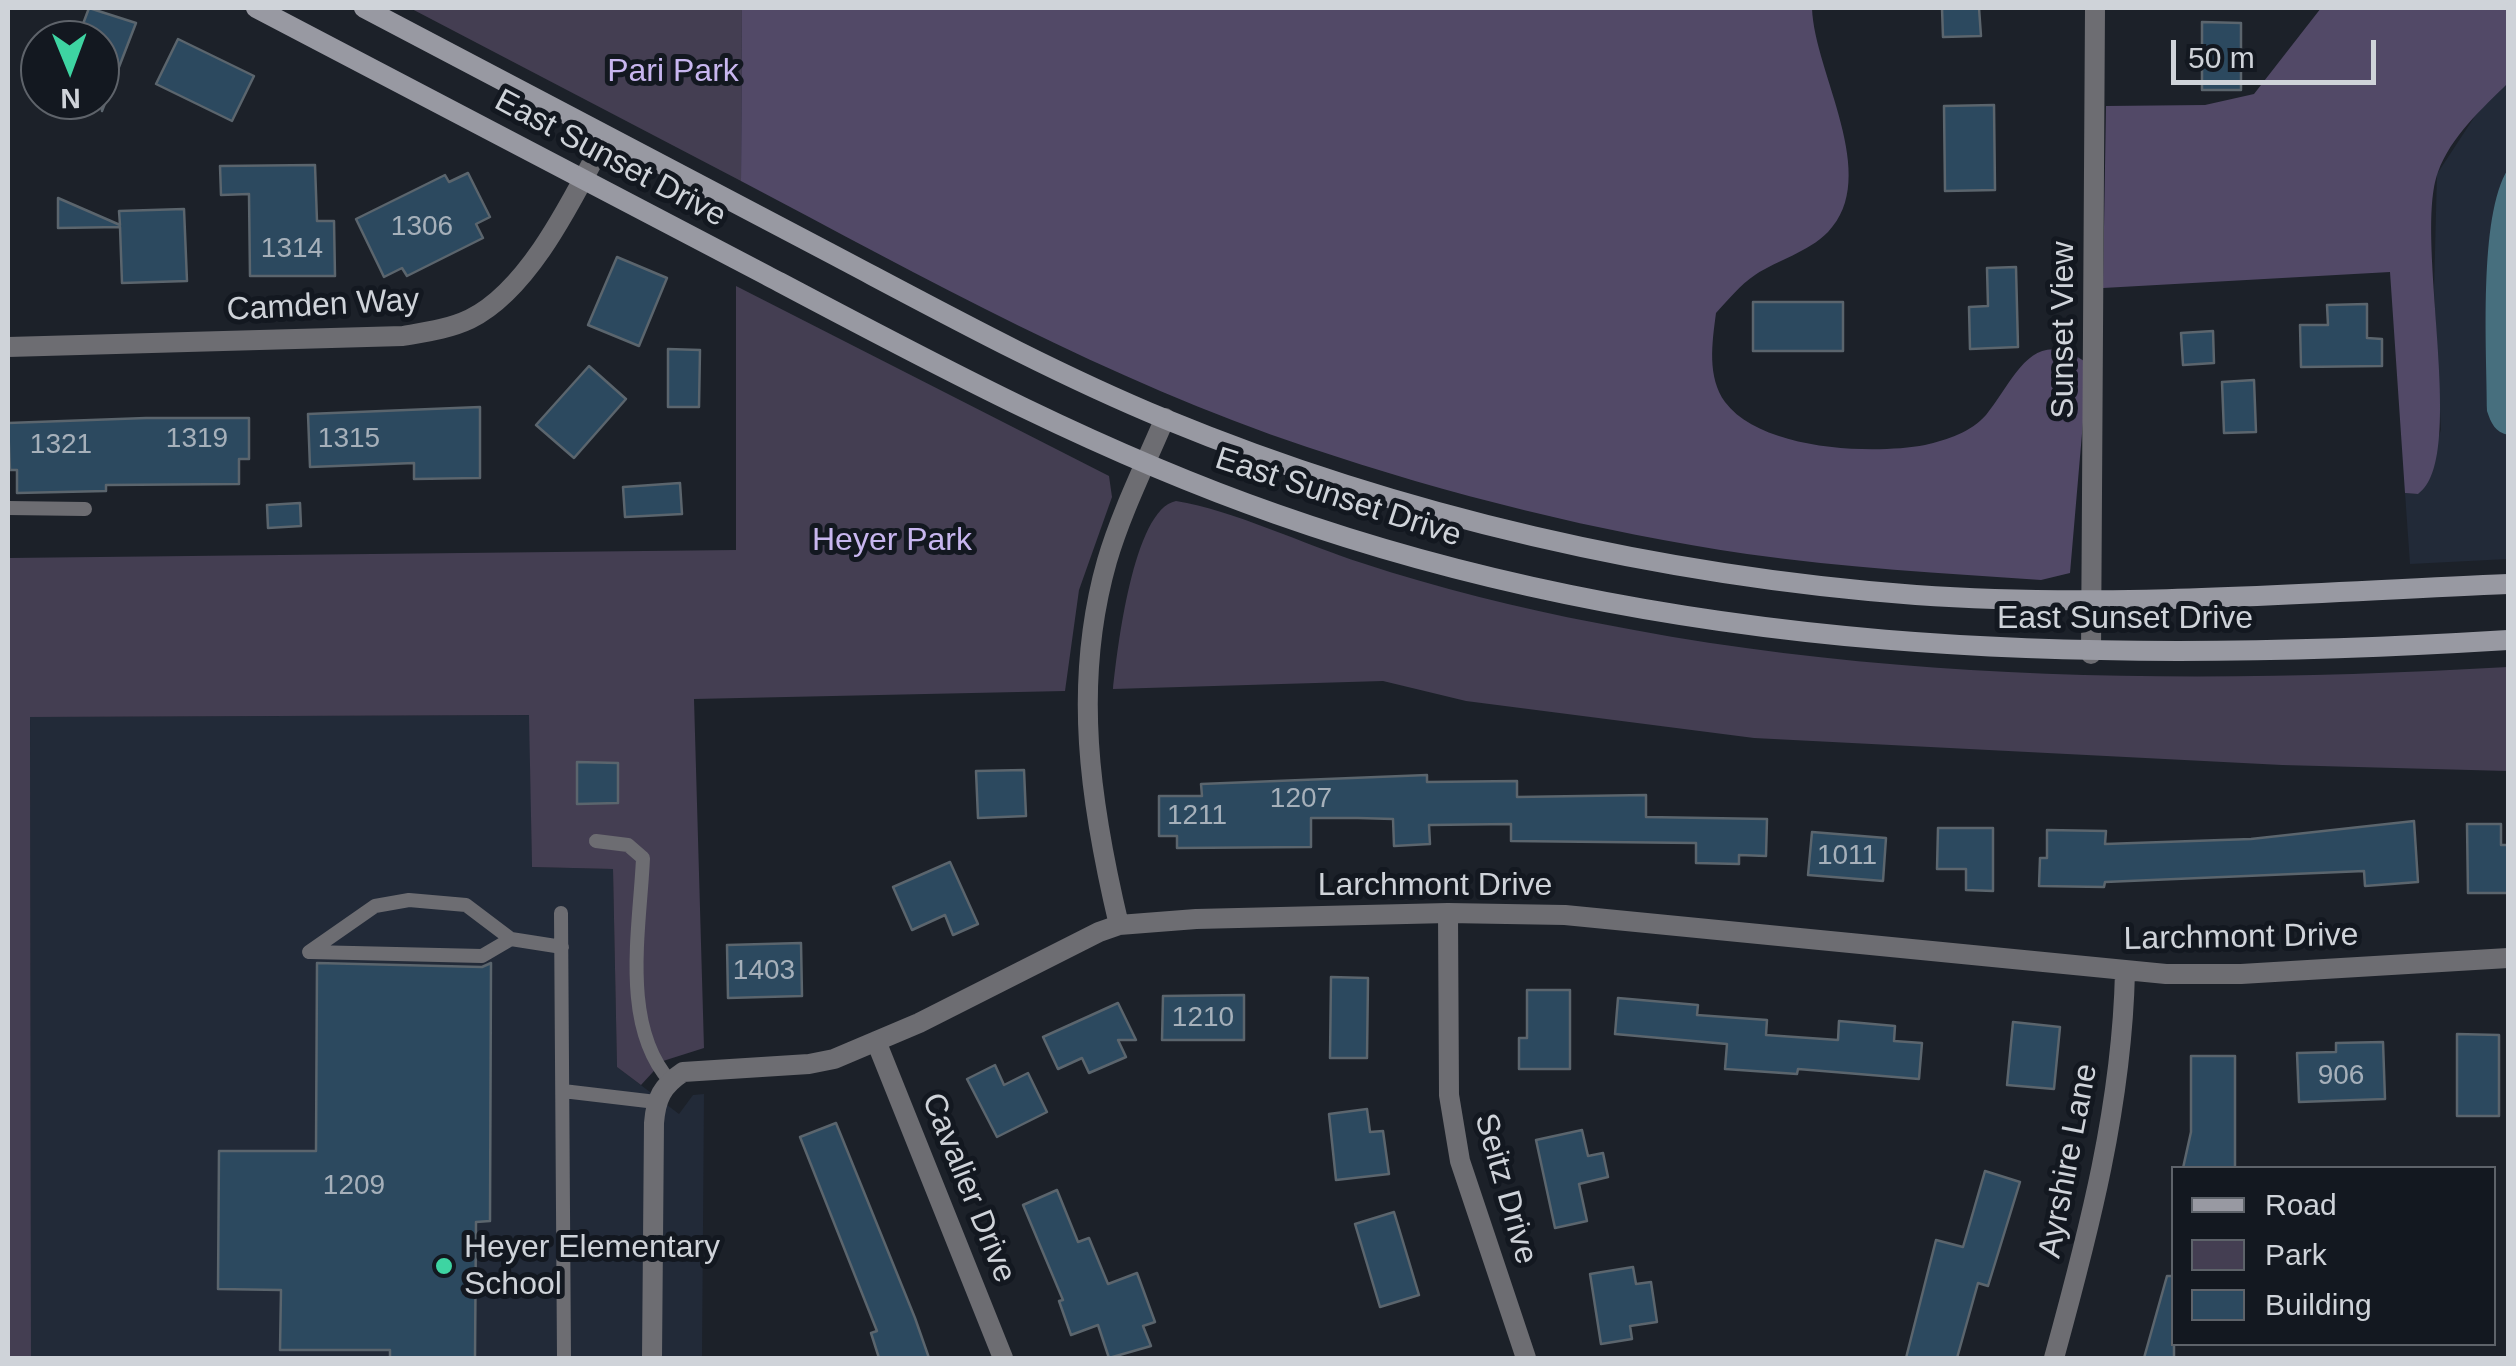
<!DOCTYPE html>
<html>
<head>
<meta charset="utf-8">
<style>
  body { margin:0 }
  #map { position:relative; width:2516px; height:1366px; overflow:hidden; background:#1c2129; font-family:Arial,sans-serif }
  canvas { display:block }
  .frame { position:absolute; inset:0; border:10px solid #cfd3d9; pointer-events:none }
  .legend { position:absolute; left:2171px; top:1166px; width:325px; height:180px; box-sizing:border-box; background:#131820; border:2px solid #5e636a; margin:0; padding:12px 18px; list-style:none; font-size:30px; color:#cfd3d9 }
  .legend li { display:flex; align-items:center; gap:20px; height:50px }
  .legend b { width:50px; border:2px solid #5e636a }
  .north { position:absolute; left:20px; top:20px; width:100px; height:100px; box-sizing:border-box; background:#131820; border:2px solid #5e636a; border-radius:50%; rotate:179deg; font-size:28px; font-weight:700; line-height:40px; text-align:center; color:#cfd3d9 }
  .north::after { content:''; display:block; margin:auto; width:35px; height:45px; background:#3ed4a2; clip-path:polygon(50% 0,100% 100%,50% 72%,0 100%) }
  .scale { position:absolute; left:2171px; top:40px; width:205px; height:45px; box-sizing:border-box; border:5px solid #cfd3d9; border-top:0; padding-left:12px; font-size:30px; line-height:35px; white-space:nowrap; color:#cfd3d9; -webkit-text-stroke:8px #131820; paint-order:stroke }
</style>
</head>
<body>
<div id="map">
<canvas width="2516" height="1366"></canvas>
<div class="frame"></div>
<ul class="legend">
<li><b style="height:12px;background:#9899a2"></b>Road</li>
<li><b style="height:28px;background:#443e52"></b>Park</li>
<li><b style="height:28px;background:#2c495f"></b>Building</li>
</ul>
<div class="north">N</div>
<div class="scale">50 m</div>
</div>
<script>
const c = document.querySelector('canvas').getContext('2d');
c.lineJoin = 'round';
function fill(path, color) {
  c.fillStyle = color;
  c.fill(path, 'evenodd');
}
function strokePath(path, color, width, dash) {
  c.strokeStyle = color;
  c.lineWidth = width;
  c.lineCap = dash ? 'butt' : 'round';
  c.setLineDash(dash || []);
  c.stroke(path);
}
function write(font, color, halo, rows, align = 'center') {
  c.font = font + ' Arial,sans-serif';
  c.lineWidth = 10;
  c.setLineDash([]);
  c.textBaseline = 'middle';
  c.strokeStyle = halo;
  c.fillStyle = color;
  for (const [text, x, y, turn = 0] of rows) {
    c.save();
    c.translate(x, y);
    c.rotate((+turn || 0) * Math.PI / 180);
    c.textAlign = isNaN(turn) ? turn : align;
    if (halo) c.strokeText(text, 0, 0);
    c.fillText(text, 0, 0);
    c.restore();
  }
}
fill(new Path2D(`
  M 2508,83 L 2508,559 L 2410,564 L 2405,493 L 2418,494 L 2441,430 L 2434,290 L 2437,174 L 2477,113 Z
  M 530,715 L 532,867 L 613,869 L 617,1067 L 679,1114 L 693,1095 L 704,1094 L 702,1358 L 31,1358 L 30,717 Z`), '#222a38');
fill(new Path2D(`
  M 410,8 L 742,8 L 741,181 Z
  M 736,286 L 1109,476 L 1112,497 L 1079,590 L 1065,691 L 694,699 L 704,1048 L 663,1061 L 641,1085 L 617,1067 L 613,869 L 532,867 L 529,715 L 30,717 L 31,1358 L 8,1358 L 8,558 L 736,550 Z
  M 1176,501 C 1233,510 1305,545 1362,563 C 1438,588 1518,608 1597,623 C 1897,683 2204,684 2508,667 L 2508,771 L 2282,765 L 1754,738 L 1466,701 L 1383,681 L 1113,689 C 1117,652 1133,509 1176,501 Z`), '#443e52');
fill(new Path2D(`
  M 742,8 L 1812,8 C 1814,73 1882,176 1828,232 C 1807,253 1779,259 1755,275 C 1740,285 1728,300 1716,313 C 1712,343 1707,377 1725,402 C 1761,450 1871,455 1925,445 C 1947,440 1971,432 1986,415 C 2015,380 2032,322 2088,364 L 2070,573 L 2041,580 C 1943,573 1845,568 1747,554 C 1598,532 1450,495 1307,447 C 1109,381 925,278 741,181 Z
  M 2321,8 L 2508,8 L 2508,83 C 2482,109 2451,136 2438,172 C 2413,238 2469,460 2418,494 L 2405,493 L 2390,272 L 2103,288 L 2106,106 L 2205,105 L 2254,94 Z`), '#524967');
fill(new Path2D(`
  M 2508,169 L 2508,435 C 2495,432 2491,423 2487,411 C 2487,352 2478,216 2508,169 Z`), '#476f7e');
const building = new Path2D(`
  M 89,8 L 136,23 L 102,111 L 100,40 L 77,40 Z
  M 1942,8 L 1979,8 L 1981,36 L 1943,37 Z
  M 2202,22 L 2241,23 L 2241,90 L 2202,90 Z
  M 178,39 L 254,76 L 232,121 L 156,84 Z
  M 1994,105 L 1995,190 L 1945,191 L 1944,106 Z
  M 315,165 L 317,221 L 334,221 L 335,276 L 250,276 L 249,194 L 221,195 L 220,166 Z
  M 468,173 L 490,217 L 476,224 L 483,238 L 407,276 L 402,268 L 384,277 L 356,219 L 445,175 L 449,182 Z
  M 58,198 L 120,225 L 119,211 L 184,209 L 187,281 L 122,283 L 120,227 L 58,228 Z
  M 617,257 L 667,278 L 639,346 L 588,325 Z
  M 2016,267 L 2018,347 L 1970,349 L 1969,307 L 1988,306 L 1987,268 Z
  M 1753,302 L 1843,302 L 1843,351 L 1753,351 Z
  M 2367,304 L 2367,338 L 2382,339 L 2382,366 L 2301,367 L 2300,325 L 2328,325 L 2327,305 Z
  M 2213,331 L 2214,363 L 2183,365 L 2181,333 Z
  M 668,349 L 700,350 L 699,407 L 668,407 Z
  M 589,366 L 626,399 L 574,458 L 536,425 Z
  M 2254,380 L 2256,432 L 2224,433 L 2222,382 Z
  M 480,407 L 480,478 L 414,479 L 414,463 L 310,467 L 308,414 Z
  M 146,418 L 249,418 L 249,459 L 239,459 L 239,484 L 106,485 L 106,491 L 17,493 L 17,470 L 10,470 L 8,423 Z
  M 680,483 L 682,514 L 625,517 L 623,487 Z
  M 300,503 L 301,526 L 268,528 L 267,505 Z
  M 577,762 L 618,763 L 618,803 L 577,804 Z
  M 1024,770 L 1026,816 L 978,818 L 976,771 Z
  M 1427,775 L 1427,782 L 1517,781 L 1517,797 L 1646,795 L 1646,817 L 1767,819 L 1766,856 L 1739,855 L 1739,864 L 1696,863 L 1696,843 L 1511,841 L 1511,824 L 1429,825 L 1430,844 L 1394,846 L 1393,819 L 1358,818 L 1311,818 L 1311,847 L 1177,848 L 1177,836 L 1159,836 L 1159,796 L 1202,796 L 1201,784 Z
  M 2414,821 L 2418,882 L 2365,886 L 2364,871 L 2105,882 L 2104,887 L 2039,886 L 2040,858 L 2047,858 L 2047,830 L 2106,831 L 2105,844 L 2251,839 Z
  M 2467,824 L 2501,824 L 2501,845 L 2508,845 L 2508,893 L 2468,893 Z
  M 1938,828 L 1993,828 L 1993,891 L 1966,890 L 1966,869 L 1937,869 Z
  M 1812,832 L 1886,838 L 1883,881 L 1808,875 Z
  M 950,862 L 978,924 L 953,935 L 945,915 L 912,930 L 893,887 Z
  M 801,943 L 802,996 L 728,998 L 727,945 Z
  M 317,963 L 482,967 L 491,963 L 490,1221 L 476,1222 L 475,1358 L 390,1358 L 390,1350 L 280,1350 L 281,1290 L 218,1289 L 219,1151 L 316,1151 Z
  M 1331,977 L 1368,978 L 1367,1058 L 1330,1058 Z
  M 1527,990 L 1570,990 L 1570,1069 L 1519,1069 L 1519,1038 L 1527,1038 Z
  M 1244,995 L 1244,1040 L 1162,1040 L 1163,996 Z
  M 1618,998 L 1698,1005 L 1697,1015 L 1767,1020 L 1766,1035 L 1838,1040 L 1839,1021 L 1895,1026 L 1894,1041 L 1922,1043 L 1919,1079 L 1798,1069 L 1797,1074 L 1725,1069 L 1727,1044 L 1615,1034 Z
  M 1118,1003 L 1136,1040 L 1118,1040 L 1126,1057 L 1089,1073 L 1082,1058 L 1058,1069 L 1043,1037 Z
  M 2013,1022 L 2060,1027 L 2054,1089 L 2007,1085 Z
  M 2457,1034 L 2499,1035 L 2499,1116 L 2457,1116 Z
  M 2383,1042 L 2385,1099 L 2299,1102 L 2297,1053 L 2336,1052 L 2336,1043 Z
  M 2191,1056 L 2235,1056 L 2235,1168 L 2183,1168 L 2191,1132 Z
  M 995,1065 L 1004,1085 L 1028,1073 L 1047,1112 L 997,1137 L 967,1079 Z
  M 1367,1109 L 1370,1132 L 1383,1131 L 1389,1174 L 1336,1180 L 1329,1114 Z
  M 836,1123 L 915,1318 L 929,1358 L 879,1358 L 871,1333 L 877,1331 L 800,1137 Z
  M 1582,1130 L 1588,1156 L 1603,1153 L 1608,1177 L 1579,1184 L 1587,1221 L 1555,1228 L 1536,1140 Z
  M 1985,1171 L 2020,1182 L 1988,1286 L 1978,1283 L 1957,1358 L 1906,1358 L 1936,1240 L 1963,1247 Z
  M 1057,1190 L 1078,1242 L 1089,1238 L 1108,1284 L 1137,1273 L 1155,1322 L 1143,1326 L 1151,1346 L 1109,1358 L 1098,1325 L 1071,1335 L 1059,1301 L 1063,1300 L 1023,1205 Z
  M 1394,1212 L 1419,1295 L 1380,1307 L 1355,1224 Z
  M 1633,1267 L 1636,1284 L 1651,1282 L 1657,1322 L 1630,1326 L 1632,1339 L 1601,1344 L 1590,1274 Z
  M 2167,1276 L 2174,1276 L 2174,1358 L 2144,1358 Z`);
fill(building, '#2c495f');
strokePath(building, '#5b656d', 2.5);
strokePath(new Path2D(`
  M 8,508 L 85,509
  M 596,841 L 628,845 L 643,858 C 640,928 620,1025 670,1081
  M 561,913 L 564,1358
  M 309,952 L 375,906 L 409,900 L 466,905 L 511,939 L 562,947
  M 310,952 L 482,956 L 511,939
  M 563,1091 L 656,1102`), '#6d6d72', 14);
strokePath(new Path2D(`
  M 8,347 L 403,336 C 426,332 449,329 470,319 C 531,289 575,194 606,136
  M 2091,654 L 2095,8
  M 1448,913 L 1449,1095 L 1460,1161 L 1526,1358
  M 1119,925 C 1090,803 1072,684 1107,561 C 1121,513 1145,465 1165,418
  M 876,1041 L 1003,1358
  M 652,1358 L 654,1123 C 656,1098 662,1086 683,1072 L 809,1064 L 834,1059 L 919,1023 L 1099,932 L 1119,925 L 1196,919 L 1448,913 L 1565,915 L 2166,974 L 2241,974 L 2508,958
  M 2054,1358 C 2089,1231 2122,1105 2125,972`), '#6d6d72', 20);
strokePath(new Path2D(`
  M 256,8 C 426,97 596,186 766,275 C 932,363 1098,452 1276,514 C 1676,655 2090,666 2508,640
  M 364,8 C 518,90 673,171 828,252 C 938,310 1049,371 1165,419 C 1400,516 1662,576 1916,595 C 2113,609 2312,592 2508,584`), '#9899a2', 20);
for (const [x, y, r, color] of [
  [444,1266,10,"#3ed4a2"]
]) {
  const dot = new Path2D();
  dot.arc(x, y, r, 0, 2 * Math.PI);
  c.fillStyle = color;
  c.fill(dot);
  strokePath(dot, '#131820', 4);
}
write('28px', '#a6b0ba', null, [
  ["1306",422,227],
  ["1314",292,249],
  ["1319",197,439],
  ["1315",349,439],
  ["1321",61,445],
  ["1207",1301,799],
  ["1211",1197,816],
  ["1011",1847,856],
  ["1403",764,971],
  ["1210",1203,1018],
  ["906",2341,1076],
  ["1209",354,1186]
]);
write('32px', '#c8b6ef', '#131820', [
  ["Pari Park",673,72],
  ["Heyer Park",892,541]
]);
write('32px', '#cfd3d9', '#131820', [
  ["East Sunset Drive",610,159,28],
  ["Camden Way",323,306,-3],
  ["Sunset View",2064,330,-90],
  ["East Sunset Drive",1338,498,18],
  ["East Sunset Drive",2125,619],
  ["Larchmont Drive",1435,886],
  ["Larchmont Drive",2241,938,-1],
  ["Ayrshire Lane",2069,1161,-79],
  ["Cavalier Drive",968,1188,68],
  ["Seitz Drive",1505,1189,74]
]);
write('32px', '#cfd3d9', '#131820', [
  ["Heyer Elementary",464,1248],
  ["School",464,1285]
], 'left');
</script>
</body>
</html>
